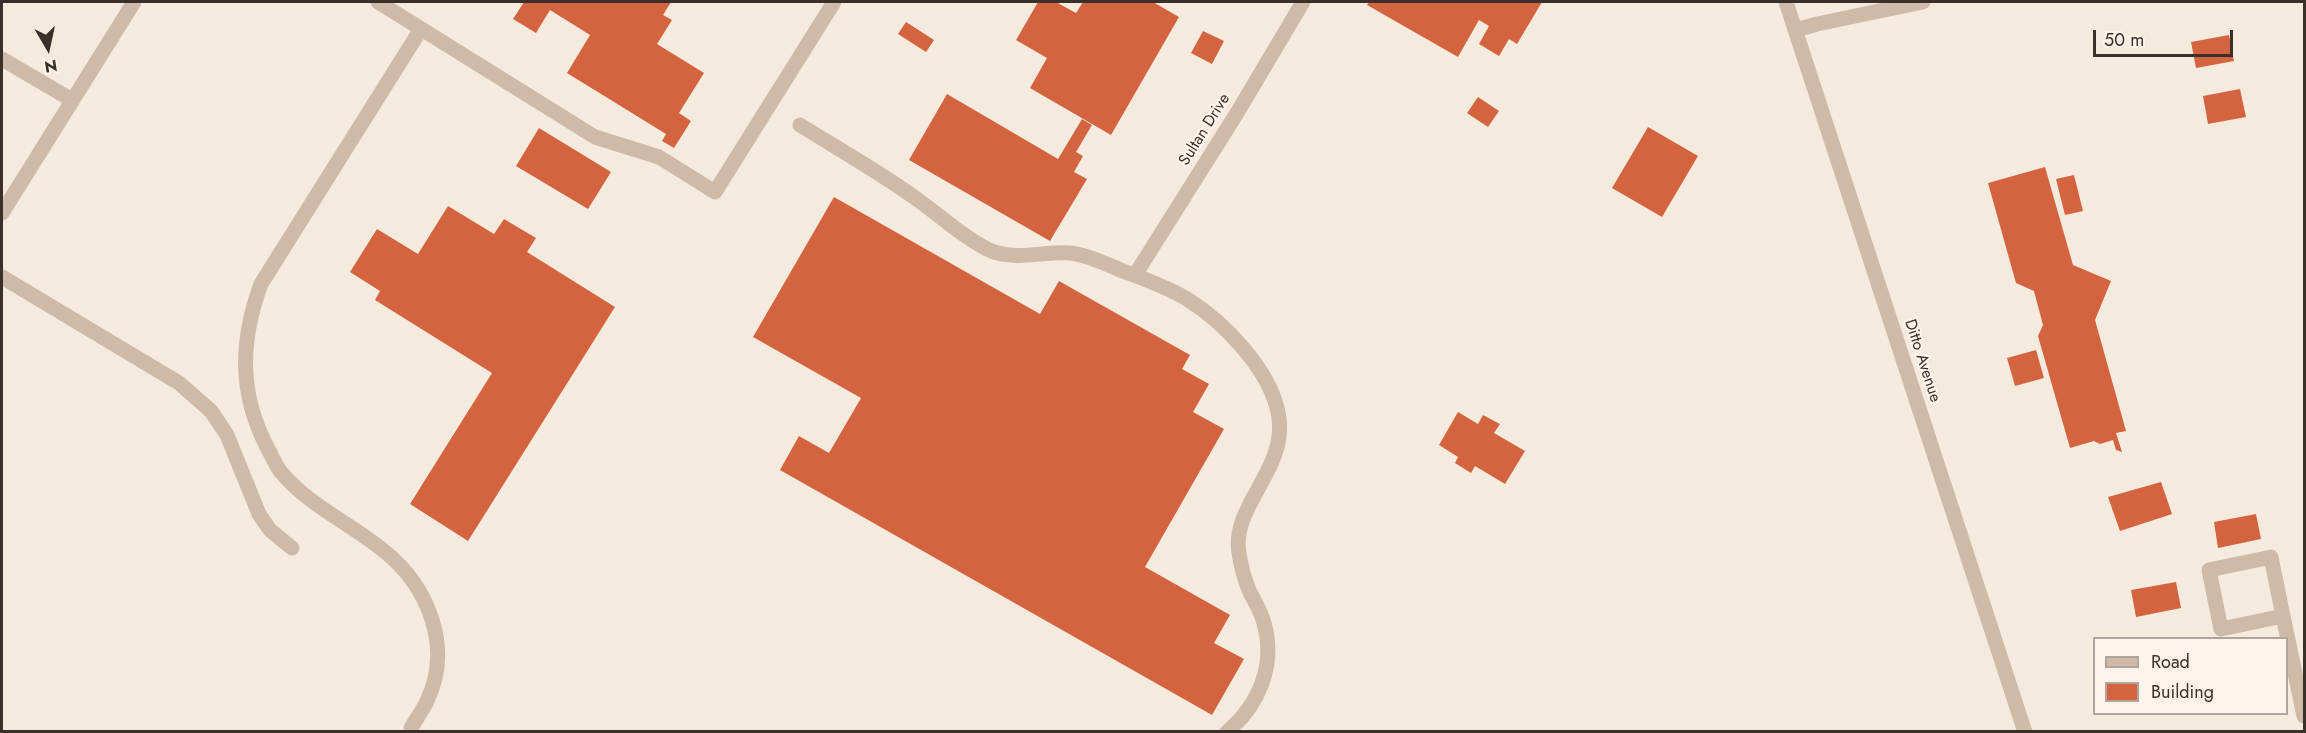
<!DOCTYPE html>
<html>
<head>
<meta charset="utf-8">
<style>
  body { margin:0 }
  #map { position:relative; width:2306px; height:733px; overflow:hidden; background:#f5eade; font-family:Jost,sans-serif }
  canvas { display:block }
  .frame { position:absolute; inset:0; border:3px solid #3b2f29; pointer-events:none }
  .legend { position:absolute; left:2093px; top:637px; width:195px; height:78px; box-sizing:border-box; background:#fcf4eb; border:2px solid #afa59d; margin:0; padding:8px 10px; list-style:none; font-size:18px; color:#3b2f29 }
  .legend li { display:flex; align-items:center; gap:12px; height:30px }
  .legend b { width:30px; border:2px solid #afa59d }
  .north { position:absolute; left:18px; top:18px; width:60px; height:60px; -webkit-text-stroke:4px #fcf4eb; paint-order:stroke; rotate:171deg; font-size:16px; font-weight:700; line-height:24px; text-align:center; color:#3b2f29 }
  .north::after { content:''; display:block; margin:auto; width:21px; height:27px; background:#3b2f29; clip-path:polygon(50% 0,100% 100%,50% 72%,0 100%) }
  .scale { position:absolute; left:2093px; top:30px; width:140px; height:27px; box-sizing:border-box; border:3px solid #3b2f29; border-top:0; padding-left:8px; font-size:18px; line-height:21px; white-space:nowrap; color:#3b2f29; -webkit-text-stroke:4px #fcf4eb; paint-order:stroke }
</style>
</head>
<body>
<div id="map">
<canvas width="2306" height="733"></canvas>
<div class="frame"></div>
<ul class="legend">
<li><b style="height:8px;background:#cfbaa8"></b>Road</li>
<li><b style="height:16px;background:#d3643f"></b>Building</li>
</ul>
<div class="north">N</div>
<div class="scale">50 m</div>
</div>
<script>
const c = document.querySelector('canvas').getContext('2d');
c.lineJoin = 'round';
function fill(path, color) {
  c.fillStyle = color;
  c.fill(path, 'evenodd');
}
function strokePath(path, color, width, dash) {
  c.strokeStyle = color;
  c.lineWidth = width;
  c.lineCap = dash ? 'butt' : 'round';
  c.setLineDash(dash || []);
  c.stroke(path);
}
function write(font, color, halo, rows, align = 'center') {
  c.font = font + ' Jost,sans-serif';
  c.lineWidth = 4.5;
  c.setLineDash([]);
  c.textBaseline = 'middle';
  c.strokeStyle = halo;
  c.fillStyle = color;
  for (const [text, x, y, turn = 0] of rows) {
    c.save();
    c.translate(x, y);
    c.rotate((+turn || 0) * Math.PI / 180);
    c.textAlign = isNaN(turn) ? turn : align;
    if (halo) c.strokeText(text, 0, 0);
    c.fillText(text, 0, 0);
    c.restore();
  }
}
fill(new Path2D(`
  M 524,2 L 671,2 L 663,15 L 672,20 L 657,44 L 704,73 L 679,113 L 691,121 L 674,148 L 662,141 L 666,134 L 567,73 L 590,35 L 550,10 L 536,33 L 513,19 Z
  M 1038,2 L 1056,2 L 1076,13 L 1083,2 L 1153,2 L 1179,17 L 1111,135 L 1030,88 L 1047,58 L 1016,40 Z
  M 1369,2 L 1542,2 L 1517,44 L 1509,39 L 1499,56 L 1479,44 L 1489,26 L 1479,20 L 1458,57 L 1367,5 Z
  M 906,22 L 934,40 L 926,52 L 898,34 Z
  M 1203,31 L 1224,41 L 1212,64 L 1191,53 Z
  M 2229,35 L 2234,61 L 2196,68 L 2191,42 Z
  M 2240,89 L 2246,117 L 2208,124 L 2203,96 Z
  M 947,94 L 1058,159 L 1082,119 L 1092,125 L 1076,152 L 1083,156 L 1074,172 L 1087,179 L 1050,241 L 909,160 Z
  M 1478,97 L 1499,111 L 1488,127 L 1467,113 Z
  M 1648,127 L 1698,156 L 1662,217 L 1612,188 Z
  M 539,128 L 611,172 L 588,209 L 516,166 Z
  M 2045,167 L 2073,265 L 2111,281 L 2095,320 L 2126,431 L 2116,433 L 2122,452 L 2116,450 L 2113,440 L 2100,444 L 2094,441 L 2070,448 L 2038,336 L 2043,325 L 2034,291 L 2016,283 L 1988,183 Z
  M 2074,175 L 2083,211 L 2065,215 L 2056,179 Z
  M 834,197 L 1040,314 L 1059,281 L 1190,355 L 1182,369 L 1209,384 L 1193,412 L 1224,429 L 1145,567 L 1230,615 L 1214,643 L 1244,659 L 1212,715 L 780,470 L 799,436 L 829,453 L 861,398 L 753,337 Z
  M 448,206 L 494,234 L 504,219 L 536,238 L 527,252 L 615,307 L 468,541 L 410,504 L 492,373 L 375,300 L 380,291 L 350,272 L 377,229 L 418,254 Z
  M 2036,350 L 2044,378 L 2015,386 L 2007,358 Z
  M 1458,412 L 1478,424 L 1483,415 L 1500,424 L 1494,433 L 1525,451 L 1505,484 L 1475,466 L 1471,473 L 1455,463 L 1458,457 L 1439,445 Z
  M 2161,482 L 2172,514 L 2120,531 L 2108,497 Z
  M 2256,514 L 2261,539 L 2218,548 L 2214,522 Z
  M 2176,582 L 2181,608 L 2136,617 L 2131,590 Z`), '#d3643f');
strokePath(new Path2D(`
  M 378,2 L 595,137 L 659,157 L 715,192 L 834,2
  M 1786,2 L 2025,732
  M 1796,30 L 1817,24 L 1923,2
  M 2,59 L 72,100
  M 800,125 C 840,150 881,173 918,200 C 942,217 961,236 987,249 C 1013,262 1042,251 1070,253 C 1088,255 1106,264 1123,271 C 1144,279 1167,287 1187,299 C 1224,322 1273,372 1279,418 C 1286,471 1231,506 1239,553 C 1241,566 1244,578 1249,590 C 1254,601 1261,611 1264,623 C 1276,665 1259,705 1227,732
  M 2,213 L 134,2
  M 1135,275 L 1237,113 L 1303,2
  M 2,277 L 179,383 L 211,411 L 227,435 L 259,514 L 270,530 L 292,548
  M 2271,557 L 2283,616 L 2221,629 L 2209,570 Z
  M 2283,616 L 2304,716
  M 411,728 C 416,719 423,710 427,701 C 453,647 428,586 384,551 C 350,523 309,506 280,471 C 275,464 271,454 267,447 C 239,393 240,341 261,284 L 421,29`), '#cfbaa8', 15);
write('16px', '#3b2f29', '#fcf4eb', [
  ["Sultan Drive",1205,130,-58],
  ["Ditto Avenue",1922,361,72]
]);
</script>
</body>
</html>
